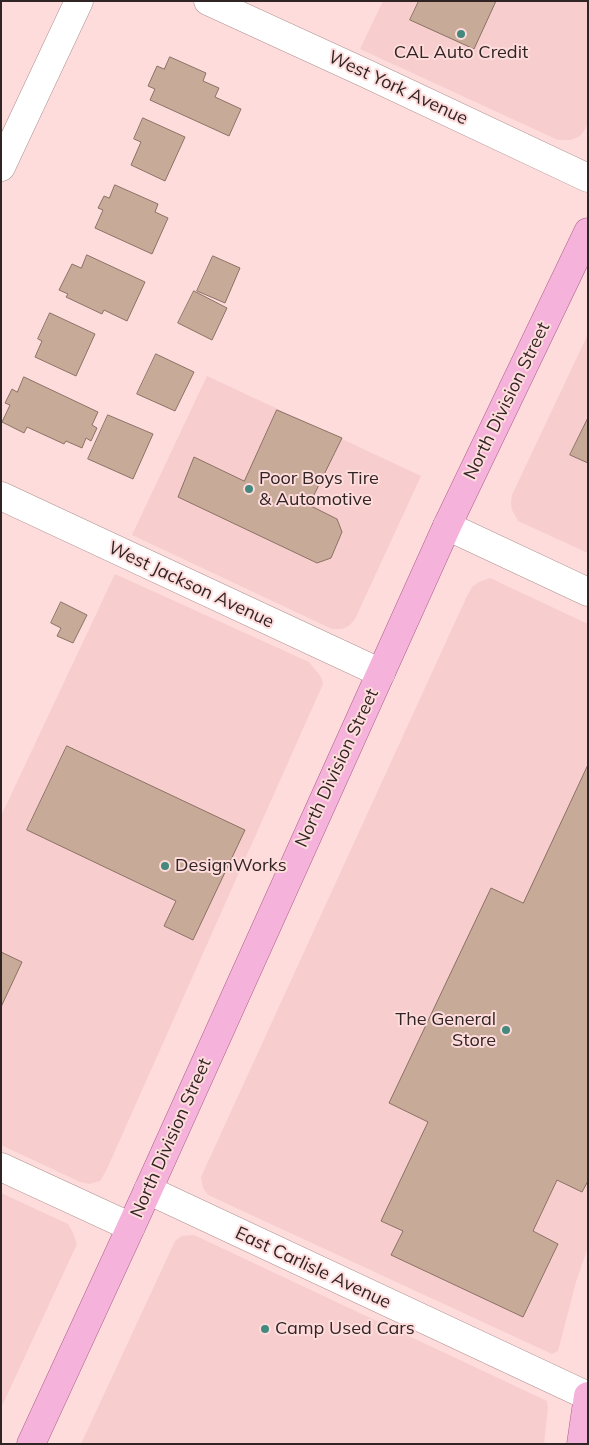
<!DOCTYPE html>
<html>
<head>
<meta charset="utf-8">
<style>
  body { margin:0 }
  #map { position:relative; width:589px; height:1445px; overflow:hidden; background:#fedcdc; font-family:Mulish,sans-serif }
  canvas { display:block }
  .frame { position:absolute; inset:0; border:2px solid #312424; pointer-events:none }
</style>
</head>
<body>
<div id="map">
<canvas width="589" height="1445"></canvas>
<div class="frame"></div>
</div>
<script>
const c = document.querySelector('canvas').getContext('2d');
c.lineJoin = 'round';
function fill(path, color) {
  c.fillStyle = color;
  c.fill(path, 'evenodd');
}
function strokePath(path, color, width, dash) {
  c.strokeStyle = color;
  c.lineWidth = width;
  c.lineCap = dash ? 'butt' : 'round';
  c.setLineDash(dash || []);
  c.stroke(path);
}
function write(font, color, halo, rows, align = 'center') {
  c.font = font + ' Mulish,sans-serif';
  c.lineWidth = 4;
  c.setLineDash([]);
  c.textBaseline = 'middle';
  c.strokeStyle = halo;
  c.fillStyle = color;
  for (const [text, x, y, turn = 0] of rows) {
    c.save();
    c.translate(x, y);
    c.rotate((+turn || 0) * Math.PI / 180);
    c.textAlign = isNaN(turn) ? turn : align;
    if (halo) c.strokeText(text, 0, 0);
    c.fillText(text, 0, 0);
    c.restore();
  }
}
fill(new Path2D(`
  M 383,1 L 588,1 L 588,123 L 586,128 L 580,136 L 571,140 L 558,140 L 360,49 Z
  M 588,334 L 588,553 L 518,521 L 512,510 L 511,503 L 512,495 Z
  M 207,376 L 421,476 L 355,619 L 349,626 L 342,629 L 332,629 L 132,535 Z
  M 115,574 L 309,662 L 321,677 L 323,684 L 106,1171 L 100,1181 L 89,1184 L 80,1182 L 1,1145 L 1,816 Z
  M 490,578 L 588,624 L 588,1247 L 576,1282 L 558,1351 L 552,1354 L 208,1195 L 203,1188 L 201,1177 L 467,596 L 473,586 L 479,582 Z
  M 1,1193 L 68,1224 L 73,1233 L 77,1244 L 1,1408 Z
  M 194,1235 L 547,1401 L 548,1408 L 544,1444 L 81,1444 L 175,1241 L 182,1236 Z`), '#f7cdce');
const building = new Path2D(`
  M 419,1 L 496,1 L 474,49 L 410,20 Z
  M 170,57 L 206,73 L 203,81 L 219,88 L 215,97 L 241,109 L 229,136 L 150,100 L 155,89 L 148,86 L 157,66 L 164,69 Z
  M 143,118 L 185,137 L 165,181 L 131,165 L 141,142 L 134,139 Z
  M 115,185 L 158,204 L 155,212 L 168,218 L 152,254 L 95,228 L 103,210 L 98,208 L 104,196 L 109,198 Z
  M 87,255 L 145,282 L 127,321 L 104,310 L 102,314 L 66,297 L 68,294 L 59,290 L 72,264 L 81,268 Z
  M 213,256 L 240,268 L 225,303 L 197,291 Z
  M 194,291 L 227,308 L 212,340 L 178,323 Z
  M 50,313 L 95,334 L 76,376 L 35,357 L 42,341 L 38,339 Z
  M 156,354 L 194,372 L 175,411 L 137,394 Z
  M 24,377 L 98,412 L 92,425 L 97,428 L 91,441 L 86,438 L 82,448 L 66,441 L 64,444 L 27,427 L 24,433 L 2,422 L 10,405 L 5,403 L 12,389 L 17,392 Z
  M 277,410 L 342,438 L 309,505 L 337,519 L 342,532 L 331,558 L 317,563 L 178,497 L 194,457 L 244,481 Z
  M 108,415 L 153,434 L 133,479 L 88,459 Z
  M 588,418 L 588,463 L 570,455 Z
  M 61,602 L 87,615 L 73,643 L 57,636 L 61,628 L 51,623 Z
  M 67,746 L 245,830 L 193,940 L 164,926 L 176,901 L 27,830 Z
  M 588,765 L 588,1181 L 582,1192 L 557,1180 L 533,1231 L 558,1244 L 523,1317 L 391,1255 L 403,1231 L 381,1221 L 428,1122 L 389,1103 L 491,888 L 523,903 Z
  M 1,952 L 22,962 L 1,1007 Z`);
fill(building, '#c8aa99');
strokePath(building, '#8b7264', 1);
const minor = new Path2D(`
  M 208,1 L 365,73 L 588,178
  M 1,167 L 79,1
  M 1,496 L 381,673
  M 447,526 L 588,592
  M 1,1167 L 131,1227
  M 148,1190 L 588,1396`);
const major = new Path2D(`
  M 31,1444 L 148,1190 L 447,526 L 588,232
  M 581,1444 L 588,1396`);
strokePath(minor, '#ae8f8f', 29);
strokePath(major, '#ac5f8b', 29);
strokePath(minor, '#fff', 28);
strokePath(major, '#f5b2db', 28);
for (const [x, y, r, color] of [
  [461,34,5,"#44897e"],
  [249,489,5,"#44897e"],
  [165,866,5,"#44897e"],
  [506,1030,5,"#44897e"],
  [265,1329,5,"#44897e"]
]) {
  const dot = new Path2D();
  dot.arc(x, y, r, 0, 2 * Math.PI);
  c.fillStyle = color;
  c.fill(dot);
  strokePath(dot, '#fedcdc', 2);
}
write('18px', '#312424', '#fedcdc', [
  ["CAL Auto Credit",461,53,"center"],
  ["Poor Boys Tire",259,479],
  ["& Automotive",259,500],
  ["DesignWorks",175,866],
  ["The General",496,1020,"right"],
  ["Store",496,1041,"right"],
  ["Camp Used Cars",275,1329]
], 'left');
write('18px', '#312424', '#fedcdc', [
  ["West York Avenue",398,88,25],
  ["North Division Street",507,401,-64],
  ["West Jackson Avenue",191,585,25],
  ["North Division Street",337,768,-65],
  ["North Division Street",171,1138,-66],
  ["East Carlisle Avenue",313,1268,25]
]);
</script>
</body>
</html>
